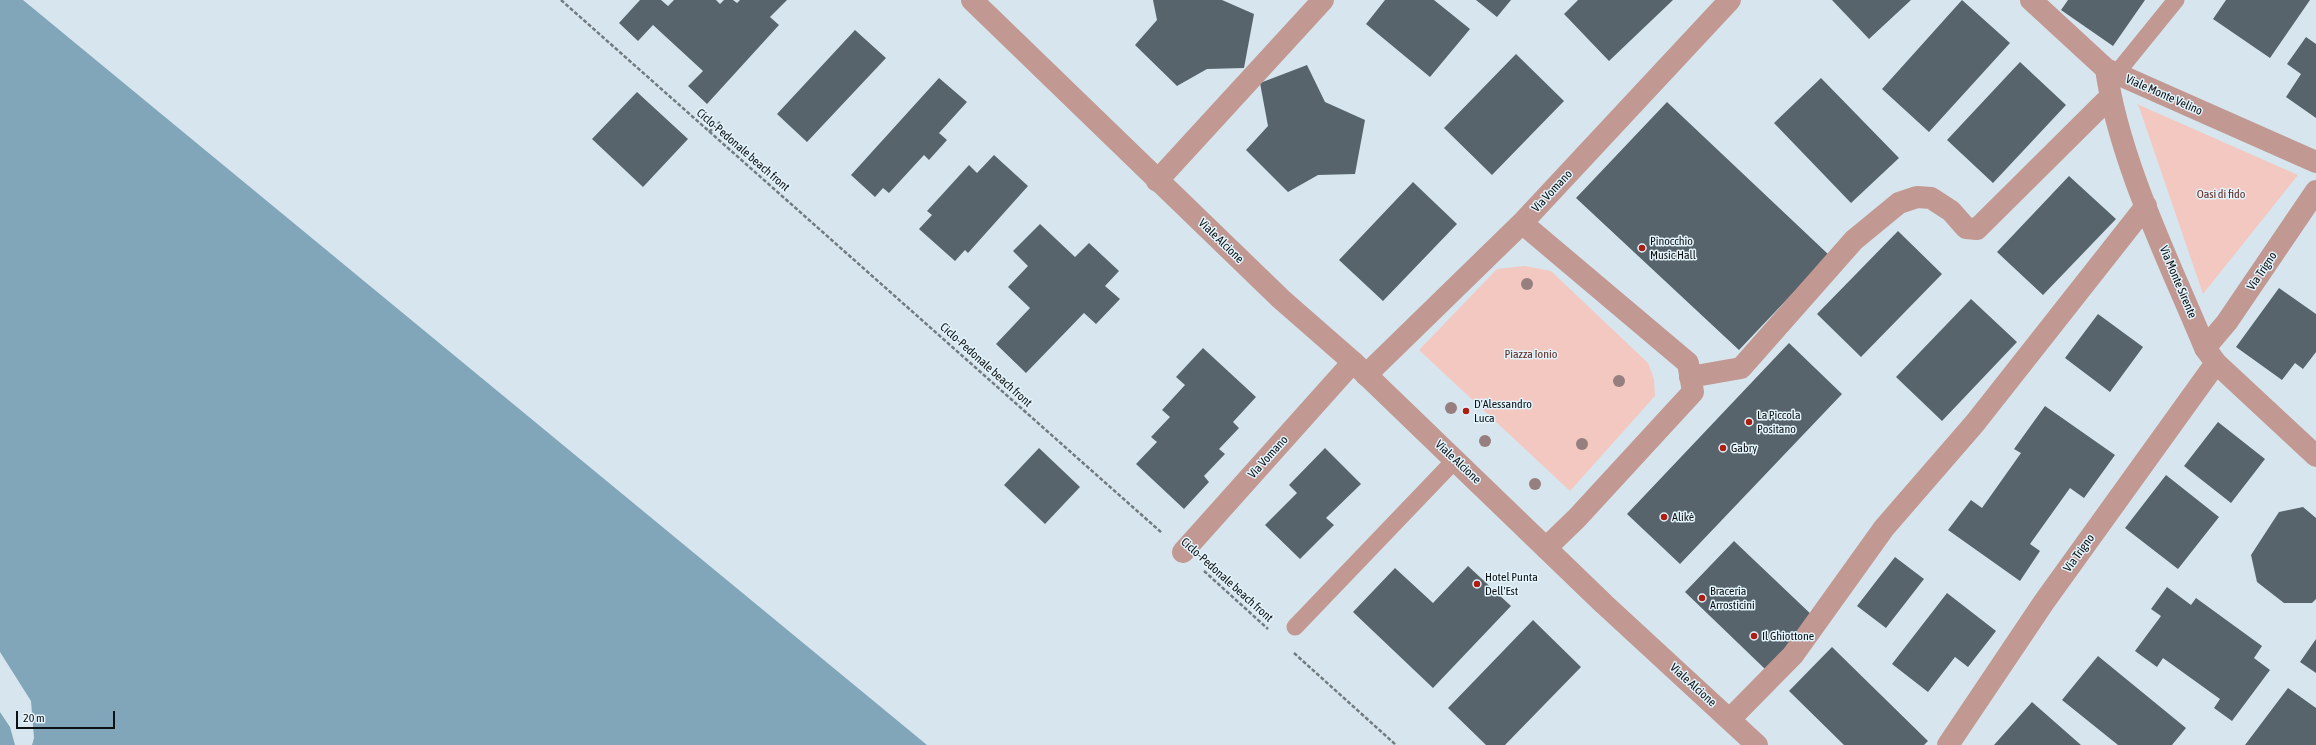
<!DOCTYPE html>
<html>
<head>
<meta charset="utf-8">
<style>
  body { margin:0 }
  #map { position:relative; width:2316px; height:745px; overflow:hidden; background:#d7e6ee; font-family:"Asap Condensed",sans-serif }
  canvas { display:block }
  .scale { position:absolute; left:16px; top:711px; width:99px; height:18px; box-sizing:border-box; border:2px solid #0c1113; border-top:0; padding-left:5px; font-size:12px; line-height:14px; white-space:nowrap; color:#0c1113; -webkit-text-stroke:3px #e4f4fc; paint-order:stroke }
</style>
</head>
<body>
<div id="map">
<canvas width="2316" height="745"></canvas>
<div class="scale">20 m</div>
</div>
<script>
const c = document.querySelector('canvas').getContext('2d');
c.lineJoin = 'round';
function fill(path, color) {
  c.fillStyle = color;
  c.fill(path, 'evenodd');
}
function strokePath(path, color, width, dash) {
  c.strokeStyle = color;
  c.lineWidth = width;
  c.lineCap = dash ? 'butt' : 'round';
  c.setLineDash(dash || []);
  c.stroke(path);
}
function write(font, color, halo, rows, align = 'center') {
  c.font = font + ' "Asap Condensed",sans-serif';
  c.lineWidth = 3;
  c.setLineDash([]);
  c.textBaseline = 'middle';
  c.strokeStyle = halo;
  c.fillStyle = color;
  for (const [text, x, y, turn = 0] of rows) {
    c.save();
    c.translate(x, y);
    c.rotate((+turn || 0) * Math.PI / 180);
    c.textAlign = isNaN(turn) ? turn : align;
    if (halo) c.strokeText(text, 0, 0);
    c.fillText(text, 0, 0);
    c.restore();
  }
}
fill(new Path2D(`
  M 2137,104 L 2298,175 L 2203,294 L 2139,107 Z
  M 1525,266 L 1551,271 L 1648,363 L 1654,379 L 1655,396 L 1570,491 L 1419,350 L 1497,269 Z`), '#f3c8c1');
fill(new Path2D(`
  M 0,0 L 23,0 L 927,745 L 0,745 Z`), '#81a6b9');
fill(new Path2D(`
  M 0,652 L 31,701 L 34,738 L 32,745 L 15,745 L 10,727 L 0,712 Z`), '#d7e6ee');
fill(new Path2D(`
  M 640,0 L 661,0 L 668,6 L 674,0 L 716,0 L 720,4 L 724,0 L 733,0 L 737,3 L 740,0 L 787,0 L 770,17 L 779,25 L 707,104 L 688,86 L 703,71 L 653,25 L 638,41 L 619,23 Z
  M 1153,0 L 1222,0 L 1254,14 L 1244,68 L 1207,69 L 1177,86 L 1135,45 L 1157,20 Z
  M 1385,0 L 1434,0 L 1470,29 L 1430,77 L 1366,24 Z
  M 1476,0 L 1511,0 L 1497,17 Z
  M 1578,0 L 1673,0 L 1609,61 L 1564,14 Z
  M 1832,0 L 1911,0 L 1869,39 Z
  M 1962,0 L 2010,43 L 1929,132 L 1882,89 Z
  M 2068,0 L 2145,0 L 2113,46 L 2061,10 Z
  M 2226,0 L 2310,0 L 2270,58 L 2213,19 Z
  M 855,30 L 886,58 L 807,142 L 777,114 Z
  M 2306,37 L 2316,44 L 2316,118 L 2286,97 L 2301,74 L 2287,64 Z
  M 1516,54 L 1564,101 L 1492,175 L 1444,128 Z
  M 2020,62 L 2066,105 L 1993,183 L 1947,140 Z
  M 1307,65 L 1325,102 L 1365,120 L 1355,174 L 1318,175 L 1288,192 L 1246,150 L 1268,126 L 1260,83 Z
  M 939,78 L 967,102 L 939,133 L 947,140 L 929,160 L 924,155 L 889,193 L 883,188 L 875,197 L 851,175 Z
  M 1821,78 L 1899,158 L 1851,203 L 1774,123 Z
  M 637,92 L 688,139 L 643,187 L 592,139 Z
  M 1667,102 L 1829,255 L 1739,350 L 1576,198 Z
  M 994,155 L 1028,186 L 968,253 L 965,250 L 955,261 L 919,229 L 932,215 L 927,211 L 969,165 L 977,173 Z
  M 2069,176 L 2116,219 L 2043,295 L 1997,252 Z
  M 1413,182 L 1457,224 L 1383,301 L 1339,260 Z
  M 1040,224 L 1075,257 L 1089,243 L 1119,271 L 1105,286 L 1120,299 L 1096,324 L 1084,313 L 1026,373 L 996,344 L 1030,308 L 1008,287 L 1028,266 L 1013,251 Z
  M 1898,231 L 1942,274 L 1861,357 L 1817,314 Z
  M 2279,288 L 2316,314 L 2316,352 L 2303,369 L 2295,363 L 2282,380 L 2236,347 Z
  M 1971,299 L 2017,342 L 1942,421 L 1896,377 Z
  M 2098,314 L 2143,347 L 2110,392 L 2065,358 Z
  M 1789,343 L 1842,394 L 1680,564 L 1627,514 Z
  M 1203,348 L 1256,397 L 1233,422 L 1239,428 L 1219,449 L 1225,454 L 1204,476 L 1209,482 L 1184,509 L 1136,464 L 1157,442 L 1151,437 L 1170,417 L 1162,410 L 1185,385 L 1176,377 Z
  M 2045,406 L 2115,455 L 2084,498 L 2070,488 L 2030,544 L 2040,551 L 2020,581 L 1948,530 L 1971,500 L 1982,508 L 2021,453 L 2014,449 Z
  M 2218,422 L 2265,459 L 2231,503 L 2184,466 Z
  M 1039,448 L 1080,487 L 1045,524 L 1004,485 Z
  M 1325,448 L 1361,484 L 1326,518 L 1334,525 L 1300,559 L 1265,525 L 1297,493 L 1289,485 Z
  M 2166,475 L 2219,517 L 2178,569 L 2125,528 Z
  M 2303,507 L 2316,518 L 2316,599 L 2312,603 L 2284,603 L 2257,582 L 2251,555 L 2279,512 Z
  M 1734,541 L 1815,618 L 1765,669 L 1685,592 Z
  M 1895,557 L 1924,579 L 1886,628 L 1857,606 Z
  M 1468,566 L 1511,606 L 1433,688 L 1353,612 L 1395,568 L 1433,603 Z
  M 2167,587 L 2191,605 L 2196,598 L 2262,646 L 2254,658 L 2270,670 L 2232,721 L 2214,708 L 2220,699 L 2163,658 L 2157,667 L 2135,651 L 2161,616 L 2151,609 Z
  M 1947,593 L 1996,631 L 1968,667 L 1955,657 L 1928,692 L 1892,664 Z
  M 1533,620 L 1581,667 L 1505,745 L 1486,745 L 1448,708 Z
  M 2316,639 L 2316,673 L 2300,662 Z
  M 1832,647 L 1928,741 L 1924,745 L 1844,745 L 1789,691 Z
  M 2098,656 L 2186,728 L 2172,745 L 2118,745 L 2062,700 Z
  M 2288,688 L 2316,708 L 2316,745 L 2245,745 Z
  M 2032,702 L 2081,745 L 1994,745 Z`), '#57646b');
strokePath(new Path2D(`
  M 561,0 L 1162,533
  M 709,132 L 720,122
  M 1204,571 L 1268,629
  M 1294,653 L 1396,745`), '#707a7f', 2.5, [4, 2]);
strokePath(new Path2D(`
  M 2116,74 L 2176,0
  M 1295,627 L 1455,460`), '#c19992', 17);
strokePath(new Path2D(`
  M 2031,0 L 2106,69 L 2316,162
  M 2106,69 C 2119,161 2169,261 2205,348 L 2216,363 L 2316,456
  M 1157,181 L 1323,0
  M 1522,223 L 1688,363 L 1693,392 L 1577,518 L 1546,548
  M 2205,348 L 2227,322 L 2316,191
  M 1366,375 L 1522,223 L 1730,0
  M 1690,377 L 1741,368 L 1854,240 L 1899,203 L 1917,197 L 1931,198 L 1951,211 L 1966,228 L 1977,229 L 2110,97
  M 1183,552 L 1353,362
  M 1730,719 L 1793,655 L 1884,528 L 1975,423 L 2146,206
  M 1948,745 L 2044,602 L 2216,363`), '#c19992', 22);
strokePath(new Path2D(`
  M 972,0 L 1281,299 L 1353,362 L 1604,604 L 1757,745`), '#c19992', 22);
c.fillStyle = '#967f7e';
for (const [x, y] of [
  [1527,284],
  [1619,381],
  [1451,408],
  [1485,441],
  [1582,444],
  [1535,484]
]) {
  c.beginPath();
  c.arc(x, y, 6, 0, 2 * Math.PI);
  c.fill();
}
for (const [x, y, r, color] of [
  [1642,248,4,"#ad1d12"],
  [1466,411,4,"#ad1d12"],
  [1749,422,4,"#ad1d12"],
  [1723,448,4,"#ad1d12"],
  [1664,517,4,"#ad1d12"],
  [1477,584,4,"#ad1d12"],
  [1702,598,4,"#ad1d12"],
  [1754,636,4,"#ad1d12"]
]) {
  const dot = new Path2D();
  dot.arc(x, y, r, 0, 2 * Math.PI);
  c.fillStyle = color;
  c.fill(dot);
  strokePath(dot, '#e4f4fc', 1.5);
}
write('12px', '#0c1113', '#e4f4fc', [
  ["Viale Monte Velino",2164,95,24],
  ["Ciclo-Pedonale beach front",743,150,41],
  ["Via Vomano",1552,191,-47],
  ["Viale Alcione",1221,241,44],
  ["Via Trigno",2262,271,-56],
  ["Via Monte Sirente",2178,282,67],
  ["Ciclo-Pedonale beach front",986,365,42],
  ["Via Vomano",1268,457,-48],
  ["Viale Alcione",1458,462,43],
  ["Via Trigno",2079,553,-54],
  ["Ciclo-Pedonale beach front",1227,580,42],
  ["Viale Alcione",1693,685,42]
]);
write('12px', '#602b23', '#e4f4fc', [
  ["Oasi di fido",2221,194],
  ["Piazza Ionio",1531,354]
]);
write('12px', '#0c1113', '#e4f4fc', [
  ["Pinocchio",1650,241],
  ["Music Hall",1650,255],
  ["D'Alessandro",1474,404],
  ["Luca",1474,418],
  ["La Piccola",1757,415],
  ["Positano",1757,429],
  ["Gabry",1731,448],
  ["Alikè",1672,517],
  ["Hotel Punta",1485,577],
  ["Dell'Est",1485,591],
  ["Braceria",1710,591],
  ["Arrosticini",1710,605],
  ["Il Ghiottone",1762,636]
], 'left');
</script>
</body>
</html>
